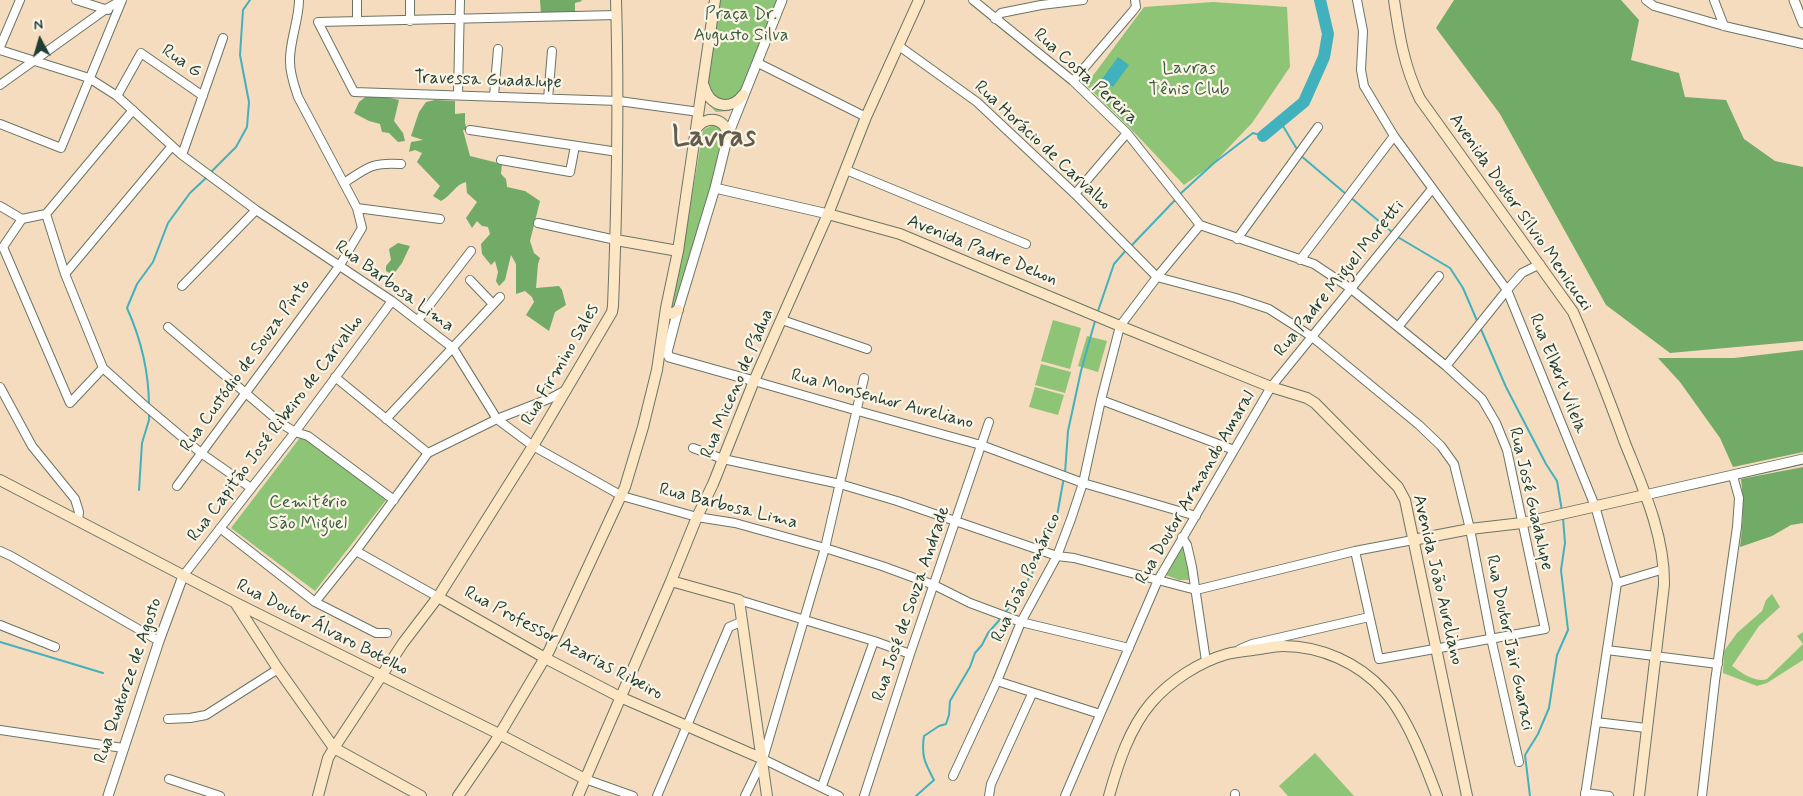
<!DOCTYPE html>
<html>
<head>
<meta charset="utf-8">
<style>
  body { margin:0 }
  #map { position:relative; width:1803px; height:796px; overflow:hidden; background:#f5dcbf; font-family:Mynerve,sans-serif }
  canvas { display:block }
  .north { position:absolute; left:15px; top:15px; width:50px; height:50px; -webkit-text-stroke:4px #fcf5e5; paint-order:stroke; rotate:354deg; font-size:14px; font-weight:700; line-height:20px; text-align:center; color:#1f3d34 }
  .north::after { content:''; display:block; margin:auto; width:18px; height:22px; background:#1f3d34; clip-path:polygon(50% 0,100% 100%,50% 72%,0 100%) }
</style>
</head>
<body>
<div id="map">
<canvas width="1803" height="796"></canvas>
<div class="north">N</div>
</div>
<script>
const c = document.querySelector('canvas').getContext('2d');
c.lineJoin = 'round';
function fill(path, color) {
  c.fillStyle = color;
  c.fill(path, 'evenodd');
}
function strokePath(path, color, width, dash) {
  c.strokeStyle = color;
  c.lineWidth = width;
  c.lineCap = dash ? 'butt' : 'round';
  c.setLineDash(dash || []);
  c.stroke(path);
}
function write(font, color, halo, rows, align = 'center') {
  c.font = font + ' Mynerve,sans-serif';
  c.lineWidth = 4.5;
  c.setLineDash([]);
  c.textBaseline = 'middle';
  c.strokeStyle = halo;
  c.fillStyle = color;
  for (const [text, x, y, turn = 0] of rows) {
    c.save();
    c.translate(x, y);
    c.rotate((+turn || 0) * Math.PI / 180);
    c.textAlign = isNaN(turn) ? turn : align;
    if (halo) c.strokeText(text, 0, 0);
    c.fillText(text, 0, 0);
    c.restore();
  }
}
fill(new Path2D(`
  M 719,0 L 777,0 L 738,105 L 729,111 L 716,112 L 709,105 L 706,92 Z
  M 1213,2 L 1287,7 L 1290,67 L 1252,123 L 1212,165 L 1184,185 L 1131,129 L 1086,85 L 1144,7 Z
  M 713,125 L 718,125 L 726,132 L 677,311 L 671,310 L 685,238 L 703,130 Z
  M 1053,320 L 1081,328 L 1070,369 L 1041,361 Z
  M 1087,336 L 1107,341 L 1098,372 L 1078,366 Z
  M 1041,364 L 1071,372 L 1065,393 L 1035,385 Z
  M 1035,387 L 1064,395 L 1058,415 L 1029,407 Z
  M 302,435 L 386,500 L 315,591 L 231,528 Z
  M 1184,544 L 1189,580 L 1179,580 L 1166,575 Z
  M 1772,594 L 1780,607 L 1759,626 L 1732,666 C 1742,673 1755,683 1767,679 L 1803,644 L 1797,636 L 1803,632 L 1803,660 L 1767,683 L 1757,686 L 1723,673 L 1724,651 L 1737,633 L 1762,611 L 1766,600 Z
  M 1315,753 L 1354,796 L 1288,796 L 1279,786 Z`), '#8dc476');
fill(new Path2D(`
  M 540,0 L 581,0 L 582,1 L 575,3 L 575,11 L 557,15 L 541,15 Z
  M 1454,0 L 1621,0 L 1639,20 L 1631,60 L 1679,73 L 1685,97 L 1726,100 L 1744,139 L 1775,161 L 1803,167 L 1803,341 L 1670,353 L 1606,305 L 1500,114 L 1436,28 Z
  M 368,95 L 377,95 L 399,100 L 394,121 L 403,133 L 405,141 L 398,142 L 389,133 L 382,132 L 380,124 L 369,121 L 354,113 L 359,102 Z
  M 435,100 L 455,101 L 455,114 L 465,113 L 465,123 L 467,130 L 463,130 L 470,156 L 502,164 L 501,174 L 506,179 L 507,187 L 525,191 L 540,201 L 530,241 L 534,253 L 540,258 L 538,264 L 536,288 L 559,286 L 562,290 L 566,305 L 555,312 L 549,331 L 526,315 L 534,302 L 532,297 L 525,291 L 516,294 L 516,264 L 511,255 L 505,280 L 499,286 L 496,281 L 498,272 L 495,261 L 491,265 L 482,254 L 481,244 L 490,234 L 488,227 L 482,226 L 477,221 L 472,228 L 466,218 L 477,202 L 467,193 L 466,182 C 456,184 451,196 441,201 L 433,196 L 440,186 L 417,162 L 422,153 L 415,150 L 409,152 L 411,142 L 423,140 L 411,136 L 419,112 L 426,102 Z
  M 398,243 L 410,246 L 402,263 L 393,275 L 386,271 L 386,266 L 391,260 L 389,249 Z
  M 1803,350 L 1803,452 L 1733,467 L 1720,438 L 1680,382 L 1658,358 L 1734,358 Z
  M 1803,467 L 1803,523 L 1791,525 L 1772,536 L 1740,547 C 1743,524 1744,503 1741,479 Z`), '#72aa67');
fill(new Path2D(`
  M 1118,57 L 1129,65 L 1113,87 L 1102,79 Z`), '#42b1be');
strokePath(new Path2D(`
  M 1280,121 L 1298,151
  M 1300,155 L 1346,194
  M 210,173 L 236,147 L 247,127 L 249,102 L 240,55 L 243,10 L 250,0
  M 1179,195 L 1214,163 L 1253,133 L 1263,136
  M 1350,197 L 1392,232
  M 1396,236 L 1450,268 L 1463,288 L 1478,323
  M 1131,246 L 1176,199
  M 1098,311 L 1114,264 L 1127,249
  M 1480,327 L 1506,387 L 1546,464 L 1557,481 L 1562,511
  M 149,407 C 149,372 141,339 127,308 L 137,284 L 153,262 L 168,223 L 190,193 L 207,177
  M 1065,473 L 1068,431 L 1081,371 L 1095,321
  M 139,490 L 142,443 L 149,420 L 149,414
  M 1042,548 L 1050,528 L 1057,516 L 1064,477
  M 1005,613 L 1032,574 L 1040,553
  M 0,642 L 103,673
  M 916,796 L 934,780 C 925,763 921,756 924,736 L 939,726 L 946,724 L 949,715 L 950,701 L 970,667 L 975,653 L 982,645 L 988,633 L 1002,617
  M 1530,796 L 1525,755 L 1538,734 L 1549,708 L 1557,655 L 1568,630 L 1561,570 L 1565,543 L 1563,518`), '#42b1be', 2);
strokePath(new Path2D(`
  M 1263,136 L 1304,102 L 1324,57 L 1328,34 L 1320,0`), '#42b1be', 12);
const minor = new Path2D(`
  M 76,0 L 108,10
  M 973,0 L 1073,81 L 1127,133 L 1200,225 L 1314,264 L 1350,288 L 1446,366 L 1482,399 L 1496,423 L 1507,450 L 1545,629 L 1379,659 L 1355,551
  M 1357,0 L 1363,31 L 1361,70 L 1364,86 L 1394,136 L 1507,290 L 1595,506 L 1617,583 L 1585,796
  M 1646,0 L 1654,6 L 1724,26 L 1803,44
  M 1714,0 L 1724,26
  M 617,15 L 318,22 L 354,92 L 619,101 L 699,112
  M 995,19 L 1001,13 L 1041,5 L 1083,0
  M 357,20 L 357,0
  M 410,21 L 410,0
  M 899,46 L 977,102 L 1075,194 L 1157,277 L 1236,298 L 1269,309 L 1311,336 L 1419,425 L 1441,446 L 1454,464 L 1470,529 L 1491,638 L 1519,762
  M 0,47 L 20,0
  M 0,50 L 89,78 L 117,96 L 182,155 L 256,210 L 392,301 L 453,348 L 497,419 L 533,446 L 622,496 L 697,517 L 735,523 L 825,548 L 882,566 L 934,585 L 970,603 L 1021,622 L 1129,648
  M 758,63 L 866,117
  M 1073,81 L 1132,12 L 1136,7 L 1135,0
  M 0,85 L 106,9 L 122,0
  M 458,95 L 460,0
  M 117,96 L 141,53 L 203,96
  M 494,96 L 498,49
  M 548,99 L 552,51
  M 0,124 L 61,148 L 122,0
  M 470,130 L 618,152
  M 182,155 L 223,38
  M 501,160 L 570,172 L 575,146
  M 846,170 L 1026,244
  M 344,183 C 368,167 372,162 401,164
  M 1075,194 L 1127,133
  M 0,206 L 22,219
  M 357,208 L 440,219
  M 46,214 L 133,110
  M 22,219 L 46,214 L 65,274 L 103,368 L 144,405 L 201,453 L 251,488
  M 22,219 L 3,247 L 70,403 L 103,368
  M 538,223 L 616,240
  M 1237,239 L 1318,127
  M 1300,260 L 1394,136
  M 65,274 L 172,146
  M 470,280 L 493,304
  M 182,286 L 256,210
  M 418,320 L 471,251
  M 782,320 L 867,349
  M 168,327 L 282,424 L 295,432 L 308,436 L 394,500
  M 1398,327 L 1439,276
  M 1446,366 L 1507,290 L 1522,273 L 1540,264
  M 335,377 L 428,453
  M 754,381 L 858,411 L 981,445 L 1083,483 L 1196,516
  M 0,387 L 32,446 L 75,499 L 79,512 L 78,521
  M 1101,400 L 1234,450
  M 386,419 L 500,297
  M 693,448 L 723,459 L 840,484 L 897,501 L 1057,556 L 1074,558 L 1196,590 L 1355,551 L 1413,540
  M 177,486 L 340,265 L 362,228 L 357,208 L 298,97 C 294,85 290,74 290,62 C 289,43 299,20 299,0
  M 220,528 L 315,602 L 376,633 L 387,633
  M 1182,537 L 1187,545 L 1192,567 L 1206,661
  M 0,551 L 11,556 L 159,641
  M 356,551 L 438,597
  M 183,576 L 295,432 L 392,301
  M 1617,583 L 1664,569
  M 739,600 L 874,641 L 910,654
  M 315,602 L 356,551 L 428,453 L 497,419 L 551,398 L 564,391
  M 0,625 L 55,647
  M 1240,649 L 1252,644 L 1369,617
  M 1607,650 L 1718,664
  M 997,681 L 1100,714
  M 168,719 L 190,718 L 206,715 L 278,669
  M 1596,722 L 1646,728
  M 0,730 L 123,748
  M 763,759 L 839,796
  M 953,776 L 997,681 L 1021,622 L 1057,556 L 1071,519 L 1083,483 L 1101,400 L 1120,326 L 1157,277 L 1200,225
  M 169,779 L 220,796
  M 585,779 L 633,796
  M 822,786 L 874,641
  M 1585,793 L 1609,796
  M 1235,794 L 1235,796
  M 657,796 L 729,627 L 741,622
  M 745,796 L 763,759 L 825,548 L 864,378
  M 864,796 L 910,654 L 989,422
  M 989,796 L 991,784 L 1032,694
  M 1065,796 L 1158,580 L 1271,387 L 1432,189
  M 1702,796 L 1715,681 L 1737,527 L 1739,498 L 1733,476`);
const tertiary = new Path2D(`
  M 1794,0 L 1803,23
  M 715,188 L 828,214
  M 754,381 L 669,357 L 667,352 L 678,310 L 715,188 L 728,135 L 782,0
  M 1645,495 L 1803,459
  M 108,796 L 159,641 L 183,576`);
const secondary = new Path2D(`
  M 1394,0 C 1399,34 1404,67 1420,99 L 1573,312 C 1592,355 1609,399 1625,443 C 1643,488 1665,536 1664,585 L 1639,796
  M 704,86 C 709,106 730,112 743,95
  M 696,129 C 706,115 725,117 728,135
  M 828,214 L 900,234 L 1120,326 L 1271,387 L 1307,398 L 1315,403 L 1398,487 L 1405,500 L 1467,796
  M 616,240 L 678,251
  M 666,308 L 668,312 L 672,314 L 678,310
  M 0,480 L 236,603 L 499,734 L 585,779
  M 1413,540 L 1470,529 L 1522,523 L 1645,495
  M 671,581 L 739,600 L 767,796
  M 438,597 L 545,658 L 620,697 L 763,759
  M 236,604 L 278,669 L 334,748 L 421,796
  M 318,796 L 328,758 L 334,748 L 403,643 L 438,597 L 533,446 L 612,312 L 613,306 C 617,204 619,102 616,0
  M 458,796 L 495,742 L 549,651 L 625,487 L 643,427 L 657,370 L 666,308 L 678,251 L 715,0
  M 578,796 L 671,581 L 697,517 L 713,484 L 754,381 L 828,214 L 866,117 L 919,0
  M 1109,796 C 1118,764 1129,729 1151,703 C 1170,681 1199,662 1227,654 C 1235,652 1244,651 1253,650 C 1263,649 1273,646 1283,646 C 1321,646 1359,663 1384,691 C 1407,716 1425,764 1437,796`);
strokePath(minor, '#6a7565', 10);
strokePath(tertiary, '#6a7565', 11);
strokePath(secondary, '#6a7565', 12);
strokePath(minor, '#fff', 8);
strokePath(tertiary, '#fff', 9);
strokePath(secondary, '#fce6c4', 10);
write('18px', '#3a5f44', '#fcf5e5', [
  ["Praça Dr.",741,15],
  ["Augusto Silva",741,36],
  ["Lavras",1189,69],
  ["Tênis Club",1189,90],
  ["Cemitério",308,503],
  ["São Miguel",308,524]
]);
write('18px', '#1f3d34', '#fcf5e5', [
  ["Rua G",181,62,35],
  ["Rua Costa Pereira",1085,77,42],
  ["Travessa Guadalupe",488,81,2],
  ["Rua Horácio de Carvalho",1042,146,43],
  ["Avenida Doutor Sílvio Menicucci",1520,213,55],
  ["Avenida Padre Dehon",982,251,22],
  ["Rua Padre Miguel Moretti",1340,279,-51],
  ["Rua Barbosa Lima",394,287,36],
  ["Rua Firmino Sales",561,365,-60],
  ["Rua Custódio de Souza Pinto",246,366,-54],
  ["Rua Elbert Vilela",1557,374,68],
  ["Rua Miceno de Pádua",738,384,-67],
  ["Rua Monsenhor Aureliano",882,400,15],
  ["Rua Capitão José Ribeiro de Carvalho",276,429,-53],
  ["Rua Doutor Armando Amaral",1196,488,-60],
  ["Rua José Guadalupe",1530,499,77],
  ["Rua Barbosa Lima",728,507,14],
  ["Rua João Pomárico",1027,578,-65],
  ["Avenida João Aureliano",1437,580,77],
  ["Rua José de Souza Andrade",912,604,-71],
  ["Rua Doutor Álvaro Botelho",322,628,27],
  ["Rua Doutor Jair Guaraci",1509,643,78],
  ["Rua Professor Azarias Ribeiro",563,644,28],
  ["Rua Quatorze de Agosto",129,681,-71]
]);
write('bold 28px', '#635b4b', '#fcf5e5', [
  ["Lavras",714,139]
]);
</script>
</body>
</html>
